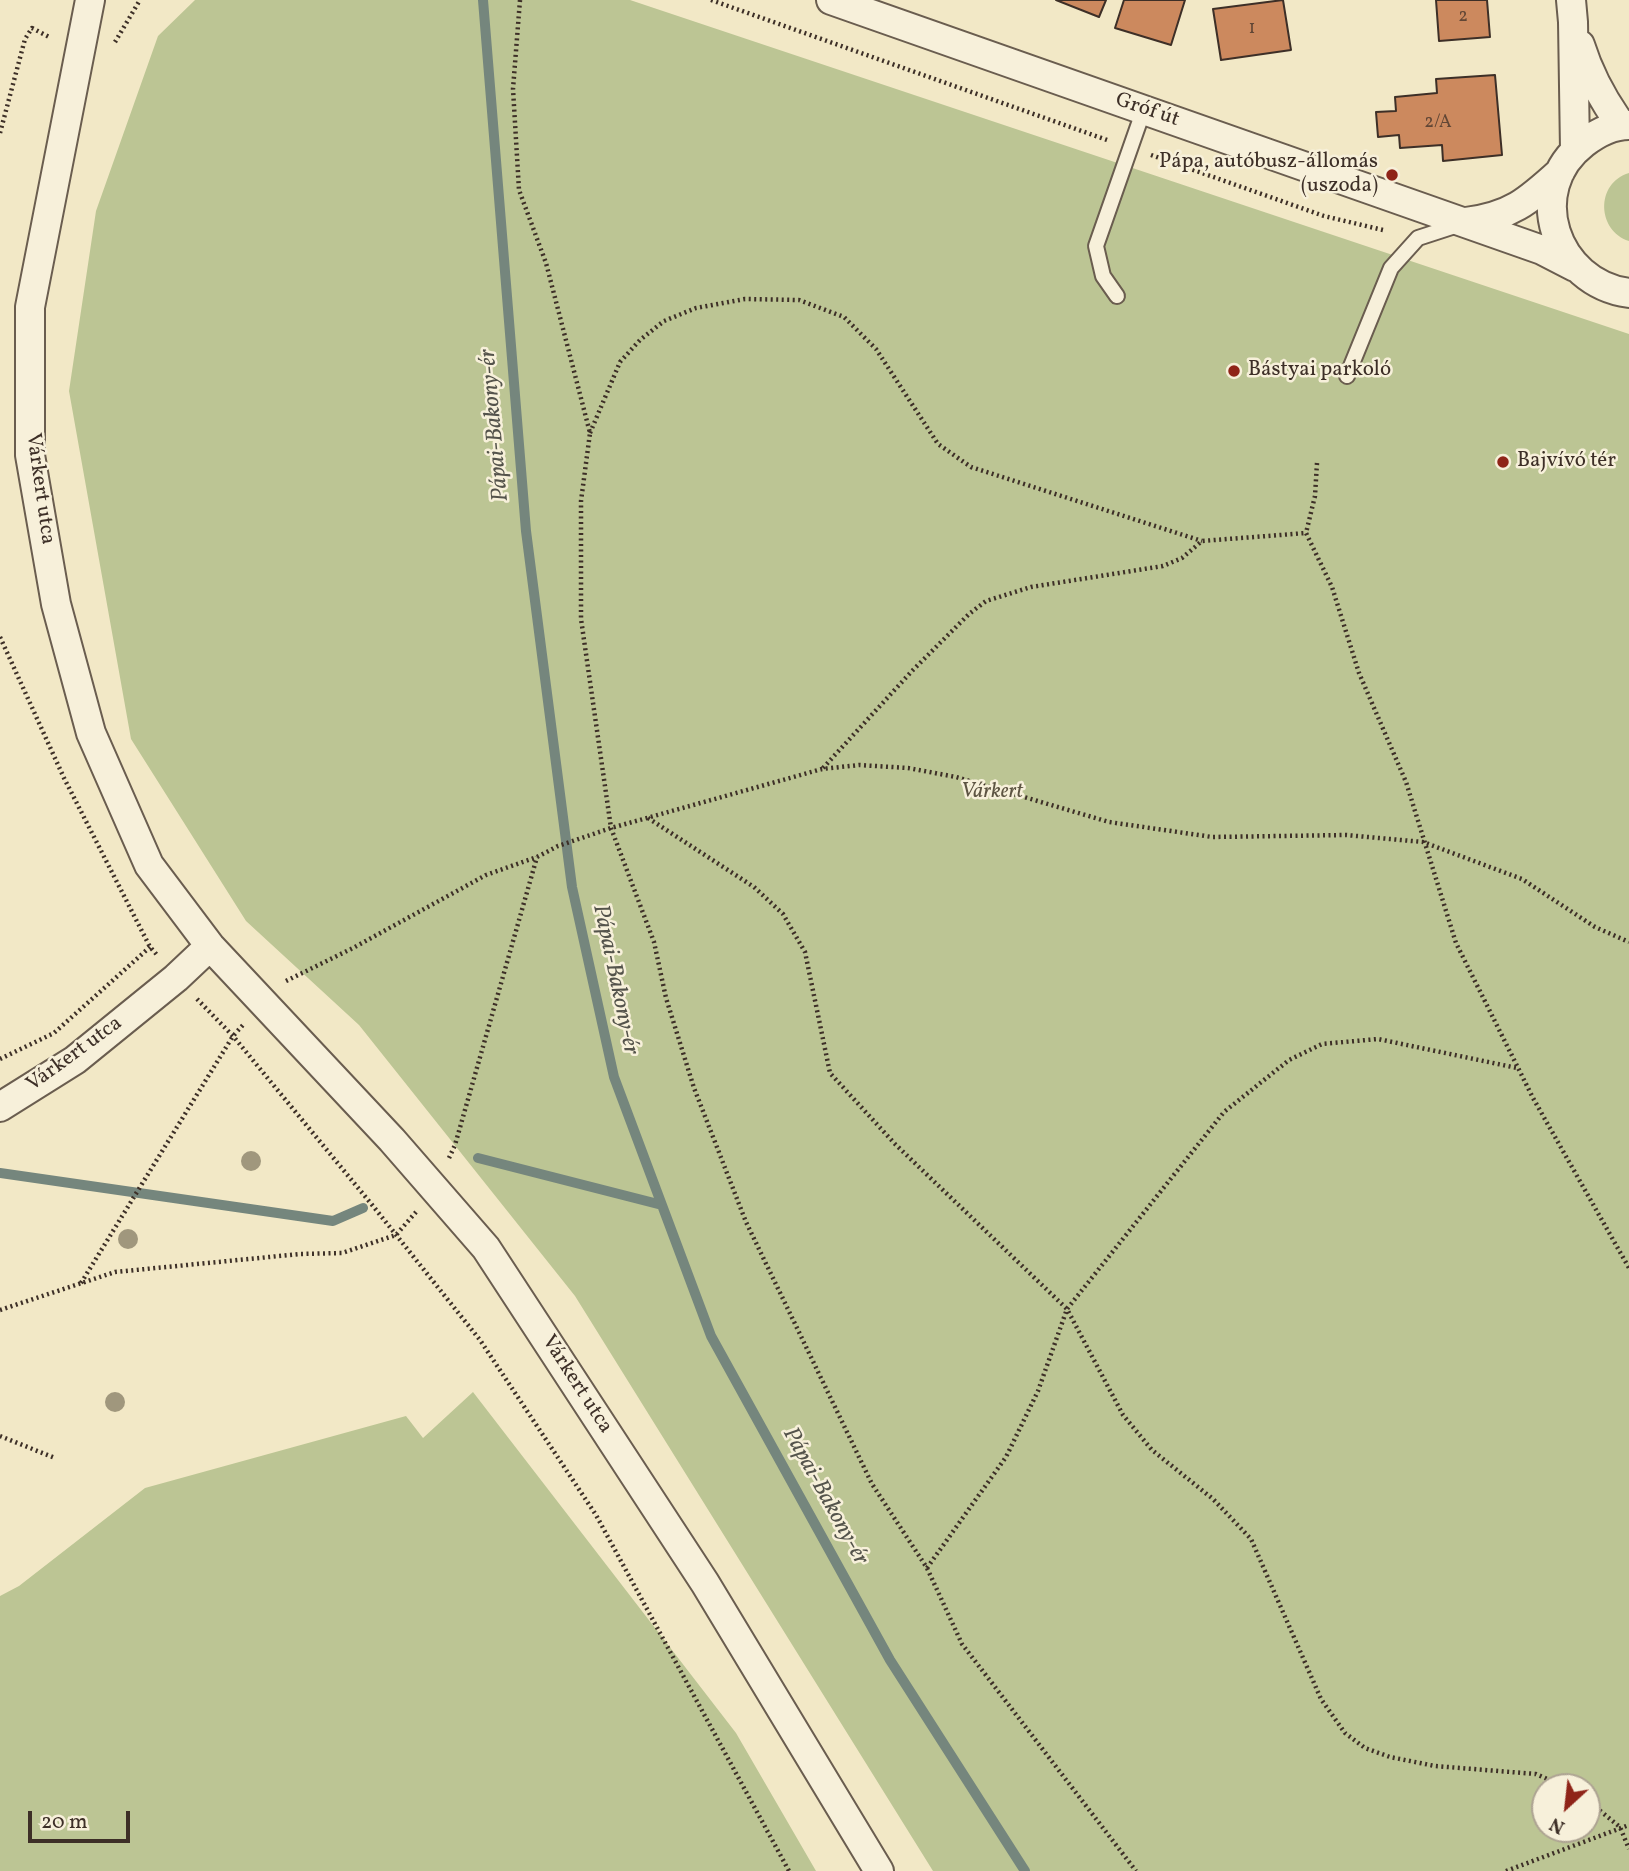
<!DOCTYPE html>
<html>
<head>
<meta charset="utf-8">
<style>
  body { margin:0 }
  #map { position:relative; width:1629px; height:1871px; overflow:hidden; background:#f2e8c6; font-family:Vollkorn,serif }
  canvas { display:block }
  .north { position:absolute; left:1531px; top:1773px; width:70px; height:70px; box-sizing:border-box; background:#f7f0da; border:2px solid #ada392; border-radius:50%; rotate:207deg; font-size:19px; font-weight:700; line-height:28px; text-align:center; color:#3d2f27 }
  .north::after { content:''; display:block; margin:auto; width:24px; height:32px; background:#8f2418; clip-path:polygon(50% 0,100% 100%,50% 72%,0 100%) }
  .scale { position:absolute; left:28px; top:1811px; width:102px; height:32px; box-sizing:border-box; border:4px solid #3d2f27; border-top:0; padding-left:9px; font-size:21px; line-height:24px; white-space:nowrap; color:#3d2f27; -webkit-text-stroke:5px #f7f0da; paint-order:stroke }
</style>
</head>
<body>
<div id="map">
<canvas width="1629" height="1871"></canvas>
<div class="north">N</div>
<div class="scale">20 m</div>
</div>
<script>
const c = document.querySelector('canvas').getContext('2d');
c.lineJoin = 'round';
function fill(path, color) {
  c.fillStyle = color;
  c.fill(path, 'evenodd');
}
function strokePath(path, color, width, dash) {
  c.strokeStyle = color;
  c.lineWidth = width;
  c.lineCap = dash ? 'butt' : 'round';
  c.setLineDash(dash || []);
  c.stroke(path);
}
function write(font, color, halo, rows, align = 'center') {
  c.font = font + ' Vollkorn,serif';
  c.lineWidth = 5;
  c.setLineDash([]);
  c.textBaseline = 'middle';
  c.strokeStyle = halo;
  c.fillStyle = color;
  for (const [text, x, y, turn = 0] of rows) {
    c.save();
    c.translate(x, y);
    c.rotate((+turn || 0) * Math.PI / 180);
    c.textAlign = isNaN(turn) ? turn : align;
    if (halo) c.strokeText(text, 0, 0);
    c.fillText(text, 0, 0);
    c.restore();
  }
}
fill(new Path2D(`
  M 195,0 L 630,0 L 1629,334 L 1629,1871 L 933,1871 L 575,1296 L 359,1025 L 246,921 L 131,739 L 69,391 L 96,211 L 158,36 ZM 1545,1787 L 1587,1787 L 1587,1829 L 1545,1829 Z
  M 1629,173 L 1629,241 C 1597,231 1595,183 1629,173 Z
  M 473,1392 L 736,1733 L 816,1871 L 0,1871 L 0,1596 L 19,1586 L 145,1488 L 406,1416 L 423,1438 Z`), '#bcc594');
strokePath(new Path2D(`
  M 483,0 L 526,531 L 572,887 L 614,1077 L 711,1336 L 890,1660 L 1025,1871
  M 478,1158 L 662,1205
  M 0,1173 L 333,1221 L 363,1208`), '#75867d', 10);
const building = new Path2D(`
  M 1056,0 L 1106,0 L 1099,17 Z
  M 1124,0 L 1185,0 L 1171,45 L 1115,28 Z
  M 1283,0 L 1291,50 L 1221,60 L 1213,9 Z
  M 1436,0 L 1487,0 L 1490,37 L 1439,41 Z
  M 1495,75 L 1502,155 L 1443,161 L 1442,145 L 1400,148 L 1399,135 L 1378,137 L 1376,112 L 1396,111 L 1395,97 L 1437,93 L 1436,79 Z`);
fill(building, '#cc895e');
strokePath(building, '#3d2f27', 2);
const service = new Path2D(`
  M 1117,296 L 1103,276 L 1096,246 L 1144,109
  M 1347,376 L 1391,268 L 1418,238 L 1461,224`);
const minor = new Path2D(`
  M 90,0 L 30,307 L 30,455 L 56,604 L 91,733 L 149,865 L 210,946 L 392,1140 L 486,1248 L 705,1583 L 879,1871
  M 831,0 L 1542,250 L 1575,267
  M 1571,0 L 1573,22 L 1575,150
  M 1580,45 C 1589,74 1603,100 1621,125
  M 1629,125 C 1613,125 1597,133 1584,143 C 1523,190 1555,283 1629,293
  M 1466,222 C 1511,216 1527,202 1560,172
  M 0,1107 L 75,1060 L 176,978 L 210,946`);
strokePath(service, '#6a5d4f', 18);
strokePath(minor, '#6a5d4f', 32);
strokePath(new Path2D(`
  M 520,0 L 513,89 L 519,190 L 546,263 L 590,433 L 581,501 L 581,619 L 611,828 L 654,942 L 666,998 L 694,1088 L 746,1222 L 872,1484 L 927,1568 L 962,1644 L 1136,1871
  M 711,0 L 1110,141
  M 115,42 L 140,0
  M 0,133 L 25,39 L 32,28 L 51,38
  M 1151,155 L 1324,216 L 1383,230
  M 590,433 L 620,362 L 640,340 L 664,321 L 696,308 L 745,299 L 799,300 L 844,317 L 876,349 L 938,444 L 971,467 L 1202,541
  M 1317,463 L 1315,496 L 1306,533 L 1332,587 L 1359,673 L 1406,782 L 1456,943 L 1533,1098 L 1629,1268
  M 0,637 L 64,778 L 150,947 L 158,956
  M 823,768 L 912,671 L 969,614 L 986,601 L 1031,587 L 1163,566 L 1182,558 L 1202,541 L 1306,533
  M 648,818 L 754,887 L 783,914 L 805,952 L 830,1073 L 895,1144 L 1067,1309 L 1123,1415 L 1152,1450 L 1213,1499 L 1251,1539 L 1321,1699 L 1345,1733 L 1365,1748 L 1390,1757 L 1435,1766 L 1536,1774 L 1565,1787
  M 286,981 L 353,948 L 486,875 L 537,857 L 558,846 L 611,828 L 822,769 L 859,765 L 908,768 L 956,777 L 1109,822 L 1212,837 L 1346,835 L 1423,842 L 1522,879 L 1595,927 L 1629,942
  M 197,999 L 233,1036 L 373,1206 L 480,1340 L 596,1515 L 789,1871
  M 0,1059 L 54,1033 L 150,947
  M 449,1158 L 455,1145 L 537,857
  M 81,1283 L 233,1036 L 243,1025
  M 0,1310 L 115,1272 L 300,1254 L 342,1253 L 396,1235 L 416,1212
  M 0,1436 L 55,1458
  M 927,1568 L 1006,1457 L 1038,1391 L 1067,1309 L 1224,1112 L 1289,1060 L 1322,1044 L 1378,1039 L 1517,1068
  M 1587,1800 L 1620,1827 L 1629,1849
  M 1506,1871 L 1629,1825`), '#3d2f27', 4.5, [2, 3.5]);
strokePath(service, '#f7f0da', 14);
strokePath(minor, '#f7f0da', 28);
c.fillStyle = '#a0977d';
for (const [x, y] of [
  [251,1161],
  [128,1239],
  [115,1402]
]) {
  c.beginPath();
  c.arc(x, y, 10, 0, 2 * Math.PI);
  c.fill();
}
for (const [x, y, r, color] of [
  [1392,175,7,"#8f2418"],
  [1234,371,7,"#8f2418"],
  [1503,462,7,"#8f2418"]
]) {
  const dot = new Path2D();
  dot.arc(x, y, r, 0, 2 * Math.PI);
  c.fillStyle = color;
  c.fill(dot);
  strokePath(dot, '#f7f0da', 2.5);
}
write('18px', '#614635', null, [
  ["2",1463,18],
  ["1",1252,30],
  ["2/A",1438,124]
]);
write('21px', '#3d2f27', '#f7f0da', [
  ["Gróf út",1147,111,19],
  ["Várkert utca",39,489,82],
  ["Várkert utca",75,1055,-36],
  ["Várkert utca",576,1385,57]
]);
write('21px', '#3d2f27', '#f7f0da', [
  ["Pápa, autóbusz-állomás",1378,163,"right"],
  ["(uszoda)",1378,187,"right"],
  ["Bástyai parkoló",1248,371],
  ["Bajvívó tér",1517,462]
], 'left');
write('italic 21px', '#5d5442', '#f7f0da', [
  ["Várkert",992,793]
]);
write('italic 23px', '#54534b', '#f7f0da', [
  ["Pápai-Bakony-ér",496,425,-95],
  ["Pápai-Bakony-ér",614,980,78],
  ["Pápai-Bakony-ér",824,1497,61]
]);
</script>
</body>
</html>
